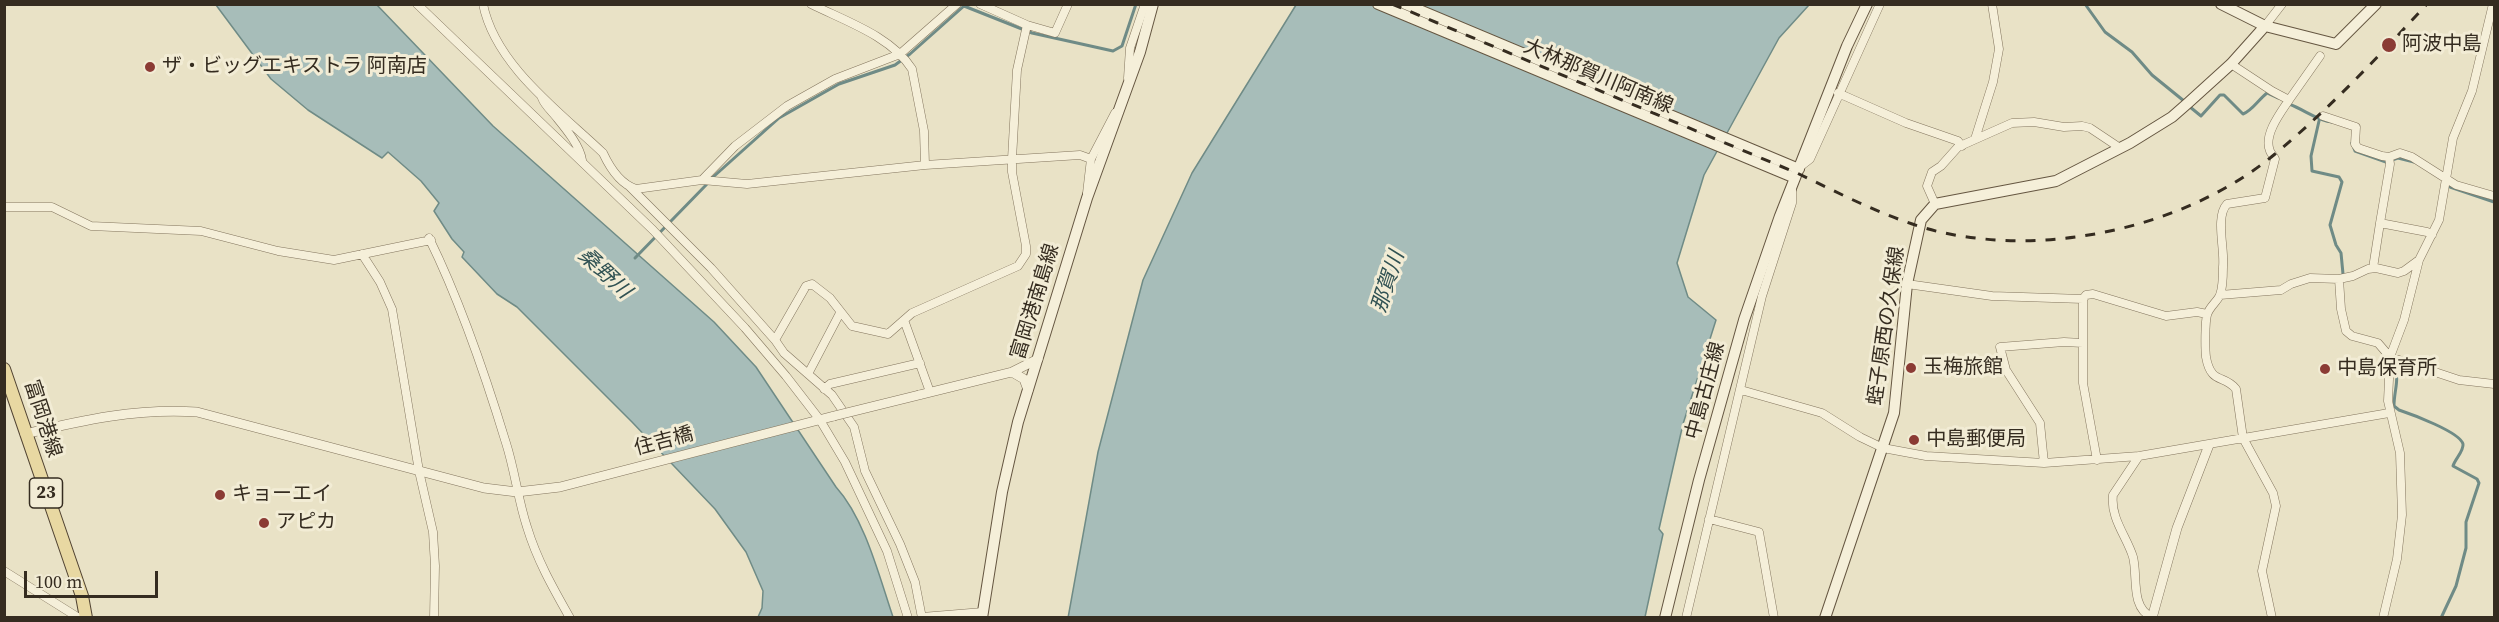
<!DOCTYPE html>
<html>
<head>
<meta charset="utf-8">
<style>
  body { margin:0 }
  #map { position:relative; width:2499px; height:622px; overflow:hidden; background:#e9e2c6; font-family:"Source Serif 4",serif }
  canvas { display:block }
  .frame { position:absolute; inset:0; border:6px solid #352c20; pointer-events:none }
  .scale { position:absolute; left:24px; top:571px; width:134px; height:27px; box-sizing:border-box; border:3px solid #352c20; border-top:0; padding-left:8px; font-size:18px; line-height:21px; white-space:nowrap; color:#352c20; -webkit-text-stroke:4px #f2ecd5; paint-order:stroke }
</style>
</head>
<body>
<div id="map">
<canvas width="2499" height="622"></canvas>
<div class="frame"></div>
<div class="scale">100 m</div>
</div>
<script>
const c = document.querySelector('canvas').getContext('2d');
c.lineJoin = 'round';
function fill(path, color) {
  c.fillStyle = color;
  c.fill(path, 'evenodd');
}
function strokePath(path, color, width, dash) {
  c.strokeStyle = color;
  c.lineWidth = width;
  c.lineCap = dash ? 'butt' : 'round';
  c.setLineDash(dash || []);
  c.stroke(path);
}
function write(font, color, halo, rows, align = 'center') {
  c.font = font + ' "Source Serif 4","Noto Sans JP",serif';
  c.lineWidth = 6;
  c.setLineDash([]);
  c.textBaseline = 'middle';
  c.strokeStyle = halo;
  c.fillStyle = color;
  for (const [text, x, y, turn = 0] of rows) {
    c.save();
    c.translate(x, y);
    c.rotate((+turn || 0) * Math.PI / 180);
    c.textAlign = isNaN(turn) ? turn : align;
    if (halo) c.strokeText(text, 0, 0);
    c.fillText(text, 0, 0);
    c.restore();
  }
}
const water = new Path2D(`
  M 216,5 L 377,5 L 493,126 L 714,322 L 756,367 L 836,487 C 865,519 879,576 893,617 L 758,617 L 762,608 L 763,591 L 746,552 L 715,509 L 632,422 L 517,307 L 497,294 L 462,257 L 464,252 L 452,239 L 434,211 L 439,203 L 421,181 L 388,152 L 382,158 L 308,110 L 271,79 Z
  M 1296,5 L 1809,5 L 1779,38 L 1704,175 L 1677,263 L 1688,297 L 1716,320 L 1683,424 L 1659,529 L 1663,534 L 1645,617 L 1068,618 L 1098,452 L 1143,280 L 1192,173 Z`);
fill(water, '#a7bdb9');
strokePath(water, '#6f8b86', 1.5);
strokePath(new Path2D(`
  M 2085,4 L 2105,32 L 2132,52 L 2152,75 L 2184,101
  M 2289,104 C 2305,110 2318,121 2332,122
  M 2190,107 L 2201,116 L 2220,95 L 2224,95 L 2243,114 C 2252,111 2259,99 2267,93 L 2278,98
  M 2319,121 L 2311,156 L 2312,171 L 2339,177 L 2342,182 L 2330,225 L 2336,245 L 2341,253 L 2343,274
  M 2352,143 L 2355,151 L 2386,162 L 2398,158 L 2414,162
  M 712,178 L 779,118 L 839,84 L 895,65 L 910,54 L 964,6 L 1032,33 L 1113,51 L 1122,46 L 1136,4
  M 2450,187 L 2494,202
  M 635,258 L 708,183
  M 2394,365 C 2400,380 2394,390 2394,406 L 2399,410 C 2411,414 2460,432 2463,444 C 2464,451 2455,459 2453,466 L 2477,479 L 2479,483 L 2466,522 L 2466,548 L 2456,586 L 2441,618`), '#6f8b86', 3);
const minor = new Path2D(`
  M 417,4 L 653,230 L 745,328 L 786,376 L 820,420 L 845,462 L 887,551 L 908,618
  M 483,4 C 495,65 560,112 603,153 C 610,168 620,184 636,189 L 702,180 L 747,184 L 925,165 L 1080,155 L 1091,159
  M 811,4 C 845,21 891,36 912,69 L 924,131 L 925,165
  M 1027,25 L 1055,33 L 1068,4
  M 2265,26 L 2282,4
  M 2231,64 L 2272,91 L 2289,100 C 2281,112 2263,135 2270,151 C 2271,154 2274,156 2275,159 L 2265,198 L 2227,204 C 2215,217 2225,249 2223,267 C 2223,276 2223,287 2220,295 C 2217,302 2209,307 2207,315 C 2205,322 2205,349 2206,357 C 2211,385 2224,374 2236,389 L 2243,438 L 2273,493 L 2276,506 L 2262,571 L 2272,618
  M 1128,78 L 1130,48 L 1145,4
  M 1838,93 L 1906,123 L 1958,141 L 1962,146
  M 542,98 C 545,106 552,111 557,118 C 566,129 580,146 582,160
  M 2289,100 L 2320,56
  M 2323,116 L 2356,127 L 2355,144 L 2358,148 L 2382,156 L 2389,157 L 2400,153 L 2412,157 L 2456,185 L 2494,196
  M 1975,139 L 1993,82 L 1999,49 L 1992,4
  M 1801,166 L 1810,159 L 1880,4
  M 702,180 L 735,146 L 787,106 L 835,79 L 900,54 L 957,4
  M 630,187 L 711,268 L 775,340 L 784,353 L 832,395 L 854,427 L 865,471 L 900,544 L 915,582 L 922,618
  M 1087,193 L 1091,159 L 1115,113
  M 1935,204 L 1927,186 L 1932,172 L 1941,166 L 1958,147 L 2012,123 L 2034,122 L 2064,127 L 2082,126 L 2090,128 L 2120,148
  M 4,207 L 52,207 L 91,226 L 201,231 L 278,251 L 334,260 L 431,240
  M 2380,223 L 2390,164 L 2389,157
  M 429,238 C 461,303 485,374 506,443 C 515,471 518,500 527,527 C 537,560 553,588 570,618
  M 362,254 L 380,282 L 392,309 L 419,471 L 433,532 L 435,566 L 434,618
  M 2373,268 L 2380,223 L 2427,232 L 2432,235
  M 2339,279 L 2341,309 L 2346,331 L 2352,336 L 2378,343 L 2390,357 L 2459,380 L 2494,384
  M 1907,284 L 1992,296 L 2083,299
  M 2220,295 L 2281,290 L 2291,284 L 2310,278 L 2339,279 L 2353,276 L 2368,269 L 2376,268 L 2398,273 L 2404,271 L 2419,260
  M 904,320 L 930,392
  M 775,340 L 806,286 L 812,284 L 830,298 L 852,326 L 888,334 L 912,313 L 1018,266 L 1026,254 L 1026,246 L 1012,172 L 1012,159 L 1017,70 L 1027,25 L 980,4
  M 2006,370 L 2000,347 L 2064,342 L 2083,343
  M 1958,371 L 2006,370 L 2040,423 L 2044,463
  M 808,374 L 840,313
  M 824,389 L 830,384 L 920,363
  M 1741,390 L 1822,413 L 1860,437 L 1883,448 L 1926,456 L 2044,463 L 2139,456 L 2389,413
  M 2139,456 L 2113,495 C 2110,518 2127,537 2133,557 C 2138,575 2130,608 2152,617
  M 2097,460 L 2083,383 L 2083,299 L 2086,295 L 2093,294 L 2166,316 L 2197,312 L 2207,314
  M 1709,519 L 1759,532 L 1774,618
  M 4,571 L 79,618
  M 922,617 L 983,612
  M 1686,618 L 1762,296 L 1792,203 L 1792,190
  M 2383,618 L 2397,559 L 2402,515 L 2400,453 L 2388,401 L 2390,357 L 2404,320 L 2419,260 L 2439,220 L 2453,138 L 2472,91 L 2493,4`);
const tertiary = new Path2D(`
  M 1028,390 L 1024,379 L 1012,372 L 1038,359
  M 919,395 L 1012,372
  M 25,434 C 83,420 137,408 197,412 L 484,488 L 517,492 L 560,487 L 834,416
  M 2152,618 L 2177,528 L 2209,445`);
const secondary = new Path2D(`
  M 1378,4 L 1795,178
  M 1405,4 L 1799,169
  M 2221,4 L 2265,26 L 2336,44 L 2376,4
  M 982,618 L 1002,492 L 1018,422 L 1087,198 L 1140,52 L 1153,4
  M 1665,618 L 1699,480 L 1744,320 L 1780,216 L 1847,46 L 1867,4
  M 1825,618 L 1894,413 L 1907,284 L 1921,220 L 1935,204 L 2056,181 L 2130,143 L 2172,117 L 2188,103 L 2231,64 L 2265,26`);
const primary = new Path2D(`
  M 4,369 L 82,596 L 86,618`);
strokePath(minor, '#83755e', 9);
strokePath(tertiary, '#83755e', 10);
strokePath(secondary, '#655641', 12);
strokePath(primary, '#514332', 14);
strokePath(minor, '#f5efd9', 8);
strokePath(tertiary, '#f5efd9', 9);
strokePath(secondary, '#f5efd9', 10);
strokePath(primary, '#e8d8a2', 12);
strokePath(new Path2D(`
  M 1392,4 L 1797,173 C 1843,195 1890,220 1940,232 C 2050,257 2187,227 2275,154 C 2329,109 2379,56 2427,4`), '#352c20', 3, [10, 10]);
const tertiaryBridge = new Path2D(`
  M 834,416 L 919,395`);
strokePath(tertiaryBridge, '#83755e', 10, []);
strokePath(tertiaryBridge, '#f5efd9', 9);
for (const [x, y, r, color] of [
  [2389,45,8,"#8b3b34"],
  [150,67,6,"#8b3b34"],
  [1911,368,6,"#8b3b34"],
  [2325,369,6,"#8b3b34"],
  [1914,440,6,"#8b3b34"],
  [220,495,6,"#8b3b34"],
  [264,523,6,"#8b3b34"]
]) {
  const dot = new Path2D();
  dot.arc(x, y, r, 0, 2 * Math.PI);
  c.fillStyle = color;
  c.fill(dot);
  strokePath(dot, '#f2ecd5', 2);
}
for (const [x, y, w] of [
  [46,493,33]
]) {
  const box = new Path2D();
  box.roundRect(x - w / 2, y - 15, w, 30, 4.5);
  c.fillStyle = '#f2ecd5';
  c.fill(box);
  strokePath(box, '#352c20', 1.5);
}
write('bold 18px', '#352c20', null, [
  ["23",46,493]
]);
write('20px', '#352c20', '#f2ecd5', [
  ["阿波中島",2402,45],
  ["ザ・ビッグエキストラ 阿南店",162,67],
  ["玉梅旅館",1923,368],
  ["中島保育所",2337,369],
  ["中島郵便局",1926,440],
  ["キョーエイ",232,495],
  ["アピカ",276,523]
], 'left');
write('20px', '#352c20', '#f2ecd5', [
  ["大林那賀川阿南線",1598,77,23],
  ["富岡港南島線",1036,302,-73],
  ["蛭子原西の久保線",1887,326,-82],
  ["中島古庄線",1706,391,-75],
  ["富岡港線",42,419,72],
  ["住吉橋",664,442,-15]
]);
write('italic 21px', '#315253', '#f2ecd5', [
  ["桑野川",604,274,43],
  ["那賀川",1389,282,-72]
]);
</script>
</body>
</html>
